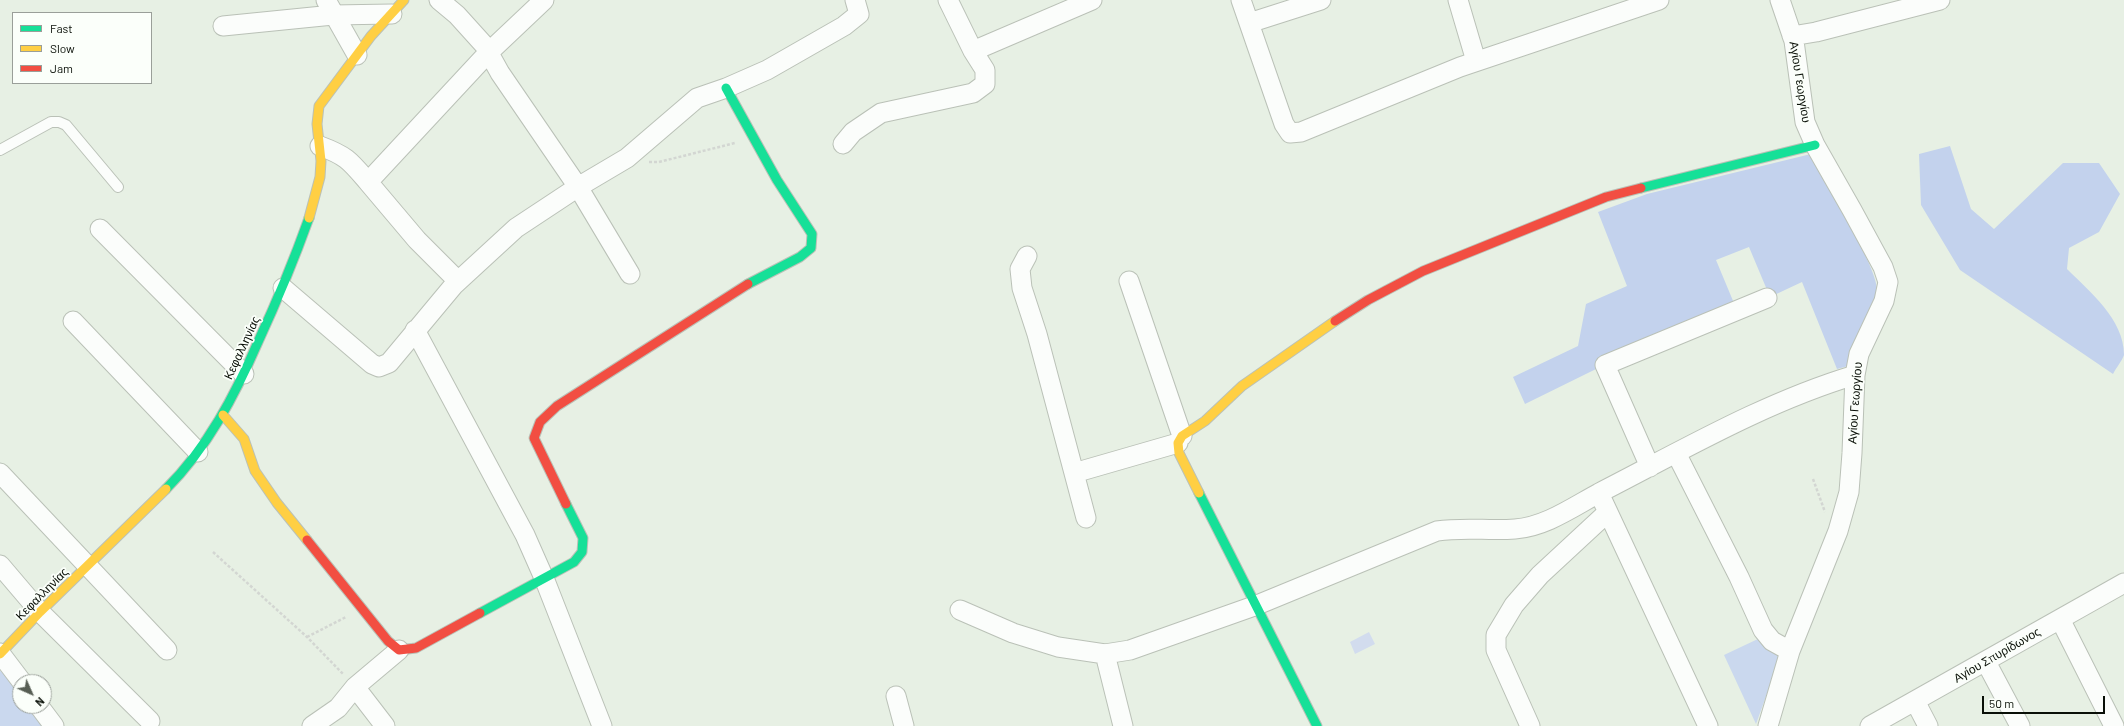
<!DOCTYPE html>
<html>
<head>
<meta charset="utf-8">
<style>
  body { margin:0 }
  #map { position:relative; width:2124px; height:726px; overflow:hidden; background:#e7f0e4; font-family:Barlow,sans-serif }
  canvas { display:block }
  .legend { position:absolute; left:12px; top:12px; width:140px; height:72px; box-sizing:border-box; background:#fbfffa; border:1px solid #9a9f99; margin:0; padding:5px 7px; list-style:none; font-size:12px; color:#090f07 }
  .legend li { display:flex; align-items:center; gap:8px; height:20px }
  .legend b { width:20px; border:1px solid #9a9f99 }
  .north { position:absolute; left:12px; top:674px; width:40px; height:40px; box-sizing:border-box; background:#fbfffa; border:1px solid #9a9f99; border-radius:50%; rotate:135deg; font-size:11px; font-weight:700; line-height:16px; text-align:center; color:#090f07 }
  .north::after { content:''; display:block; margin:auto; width:14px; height:18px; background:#575e54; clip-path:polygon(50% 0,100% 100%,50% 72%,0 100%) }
  .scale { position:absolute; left:1982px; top:696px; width:123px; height:18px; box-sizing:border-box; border:2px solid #090f07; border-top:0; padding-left:5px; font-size:12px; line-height:14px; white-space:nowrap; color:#090f07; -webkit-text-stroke:3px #fbfffa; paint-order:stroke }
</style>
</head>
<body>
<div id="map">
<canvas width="2124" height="726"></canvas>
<ul class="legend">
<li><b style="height:5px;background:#16e098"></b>Fast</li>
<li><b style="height:5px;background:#ffcf43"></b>Slow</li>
<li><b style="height:5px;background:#f24e42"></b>Jam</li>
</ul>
<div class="north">N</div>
<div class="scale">50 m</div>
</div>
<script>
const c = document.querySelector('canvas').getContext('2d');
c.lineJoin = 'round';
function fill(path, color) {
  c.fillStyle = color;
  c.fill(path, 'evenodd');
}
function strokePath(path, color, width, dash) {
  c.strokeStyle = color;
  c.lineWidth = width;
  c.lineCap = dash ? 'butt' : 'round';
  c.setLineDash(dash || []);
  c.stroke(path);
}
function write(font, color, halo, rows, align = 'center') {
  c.font = font + ' Barlow,sans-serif';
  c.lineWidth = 3.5;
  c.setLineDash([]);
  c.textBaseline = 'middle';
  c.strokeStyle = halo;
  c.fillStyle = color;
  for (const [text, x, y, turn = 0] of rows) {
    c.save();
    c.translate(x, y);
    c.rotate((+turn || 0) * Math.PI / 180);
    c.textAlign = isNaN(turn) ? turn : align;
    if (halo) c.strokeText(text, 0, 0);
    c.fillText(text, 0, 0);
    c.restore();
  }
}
fill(new Path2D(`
  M 1760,638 L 1781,655 L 1756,724 L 1724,655 Z
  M 0,671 L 5,672 L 20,692 L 20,706 L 31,706 L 46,726 L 0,726 Z`), '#cad8ee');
fill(new Path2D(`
  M 1950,146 L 1971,209 L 1994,229 L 2063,163 L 2099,163 L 2120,194 L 2099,232 L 2069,248 L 2067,269 C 2089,291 2124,319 2124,355 C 2122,361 2116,368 2113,374 L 1960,270 L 1921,205 L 1919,154 Z
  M 1811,154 C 1824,179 1880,271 1877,292 C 1874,318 1858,343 1848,366 L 1837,369 L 1802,282 L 1770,297 L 1749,247 L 1716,260 L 1736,308 L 1657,339 L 1525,404 L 1513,377 L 1578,346 L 1586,304 L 1627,286 L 1598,212 L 1647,194 Z`), '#c3d2ed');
fill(new Path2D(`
  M 1369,632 L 1375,644 L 1355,654 L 1350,642 Z`), '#d2dcee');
const lane = new Path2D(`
  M 0,150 L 51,122 L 59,122 L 66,125 L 118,187`);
const street = new Path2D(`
  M 326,0 L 357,55
  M 439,0 L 457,15 L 485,46 L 500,73 L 578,187 L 630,274
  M 1241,0 L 1284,124 L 1290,133 L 1301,132 L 1460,67 L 1659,0
  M 1458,0 L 1476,61
  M 1249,23 L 1321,0
  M 223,26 L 333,15 L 392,14
  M 1792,36 L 1816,32 L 1940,0
  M 973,51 L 1092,0
  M 843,144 L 853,132 L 881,113 L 973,93 L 985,84 L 985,70 L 973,51 L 948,0
  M 320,146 C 347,156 350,161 368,182 L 488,53 L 544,0
  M 368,182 L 417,240 L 458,281
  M 100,229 L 244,374
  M 1027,256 L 1020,269 L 1022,288 L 1037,334 L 1086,518
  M 1129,281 L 1182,436
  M 283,288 L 372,364 L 379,367 L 389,363 L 454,285 L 516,228 L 578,187 L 627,158 L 697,98 L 726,88 L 767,70 L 844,26 L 859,14 L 855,0
  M 73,321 L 198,452
  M 415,330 L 525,535 L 544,578 L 602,726
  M 1676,453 L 1739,577 L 1763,630 L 1772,641 L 1790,651
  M 1650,467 L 1605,365 L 1767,298
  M 0,473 L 167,650
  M 1074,473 L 1178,443
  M 0,565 L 40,612 L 150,721
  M 960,610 L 1013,633 L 1058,647 L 1105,654 L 1130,650 L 1257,605 L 1437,531 C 1464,527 1489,531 1515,529 C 1545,527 1573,507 1599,493
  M 2060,619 L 2114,726
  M 0,653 L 22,682
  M 1105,654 L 1123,726
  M 1986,662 L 2020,726
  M 355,687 L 385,726
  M 896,696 L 904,726
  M 1915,701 L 1928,726
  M 39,706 L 54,726
  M 312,726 L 338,708 L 355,687 L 399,650
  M 1530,726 L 1496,650 L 1496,635 L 1514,605 L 1540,575 L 1608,512
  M 1708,726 L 1599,493 C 1683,450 1765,402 1855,375
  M 1768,726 L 1790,651 L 1838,531 L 1849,492 L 1852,453 L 1855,375 L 1859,354 L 1884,301 L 1888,282 L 1883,267 L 1852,210 L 1815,145 L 1805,122 L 1794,41 L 1780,0
  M 1870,726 L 2124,583`);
const fast = new Path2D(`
  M 726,88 L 777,180 L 812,234 L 811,248 L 800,257 L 748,284
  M 1641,188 L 1815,145
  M 166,489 C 208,447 235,395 258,342 C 277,301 294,260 309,218
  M 1199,493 L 1317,726
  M 480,613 L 574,562 L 582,552 L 583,538 L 566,504`);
const slow = new Path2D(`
  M 309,218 L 320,177 L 321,161 L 317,124 L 319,106 L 371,36 L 404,0
  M 223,415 L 244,439 L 255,471 L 277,503 L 307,540
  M 1199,493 L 1179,453 L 1178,443 L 1182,436 L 1205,421 L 1242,386 L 1335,321
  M 0,654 L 40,612 L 166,489`);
const jam = new Path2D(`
  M 1335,321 L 1368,300 L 1423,271 L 1606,197 L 1641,188
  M 566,504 L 534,438 L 540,422 L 557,406 L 748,284
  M 307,540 L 388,641 L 399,650 L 416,648 L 480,613`);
strokePath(lane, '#bac1b7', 12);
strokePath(street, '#bac1b7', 21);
strokePath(fast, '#bac1b7', 11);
strokePath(slow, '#bac1b7', 11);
strokePath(jam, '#bac1b7', 11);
strokePath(new Path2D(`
  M 649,162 L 659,162 L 735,143
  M 1813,479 L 1825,512
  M 213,552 L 307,637 L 344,675
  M 307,637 L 346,617`), '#d3d6d2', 2.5, [3, 2]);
strokePath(lane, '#fbfdfb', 10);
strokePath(street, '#fbfdfb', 19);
strokePath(fast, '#16e098', 9);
strokePath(slow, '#ffcf43', 9);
strokePath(jam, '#f24e42', 9);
write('12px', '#090f07', '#fbfffa', [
  ["Αγίου Γεωργίου",1800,82,81],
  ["Κεφαλληνίας",242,348,-65],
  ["Αγίου Γεωργίου",1855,403,-86],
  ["Κεφαλληνίας",42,594,-45],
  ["Αγίου Σπυρίδωνος",1997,655,-30]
]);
</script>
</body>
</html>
